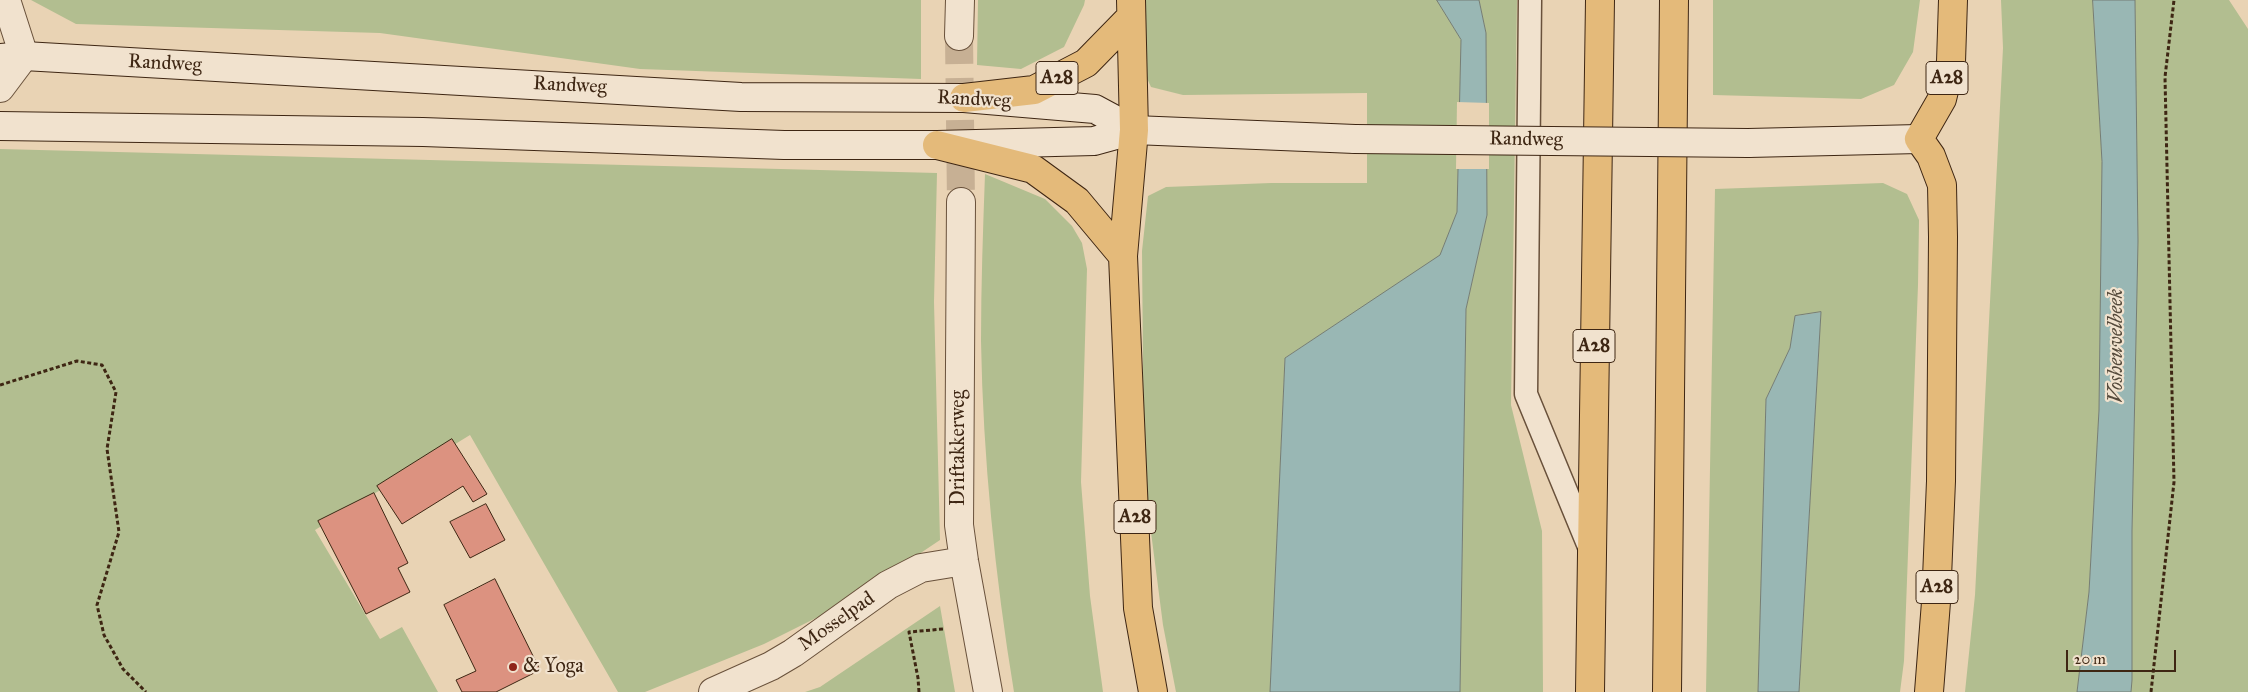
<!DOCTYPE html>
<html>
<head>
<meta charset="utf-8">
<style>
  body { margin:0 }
  #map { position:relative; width:2248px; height:692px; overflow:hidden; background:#e9d3b4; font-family:"IM FELL Great Primer",serif }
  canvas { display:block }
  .scale { position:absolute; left:2066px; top:650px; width:110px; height:22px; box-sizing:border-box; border:2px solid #3e2613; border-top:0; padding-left:6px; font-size:15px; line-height:18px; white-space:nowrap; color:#3e2613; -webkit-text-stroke:4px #f1e2ce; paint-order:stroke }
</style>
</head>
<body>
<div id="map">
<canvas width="2248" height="692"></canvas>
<div class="scale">20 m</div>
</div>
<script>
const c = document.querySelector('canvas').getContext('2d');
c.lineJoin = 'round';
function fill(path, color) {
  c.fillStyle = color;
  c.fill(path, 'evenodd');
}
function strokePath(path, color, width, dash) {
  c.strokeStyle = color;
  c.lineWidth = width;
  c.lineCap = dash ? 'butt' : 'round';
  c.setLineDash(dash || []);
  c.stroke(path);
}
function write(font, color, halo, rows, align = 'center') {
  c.font = font + ' "IM FELL Great Primer",serif';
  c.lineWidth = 4.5;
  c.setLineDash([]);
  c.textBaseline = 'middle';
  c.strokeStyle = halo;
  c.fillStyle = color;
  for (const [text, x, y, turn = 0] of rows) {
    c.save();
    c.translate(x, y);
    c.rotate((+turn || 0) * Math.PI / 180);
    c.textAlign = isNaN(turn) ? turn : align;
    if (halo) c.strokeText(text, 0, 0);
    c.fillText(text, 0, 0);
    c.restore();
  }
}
fill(new Path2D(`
  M 31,0 L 921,0 L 921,79 L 640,69 L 380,33 L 76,24 Z
  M 978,0 L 1085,0 L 1084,5 L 1064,47 L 1021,69 L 977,65 Z
  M 1140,0 L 1437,0 L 1461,40 L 1457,212 L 1440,256 L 1285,358 L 1270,692 L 1176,692 L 1163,625 L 1144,478 L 1142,251 L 1148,196 L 1166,187 L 1271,183 L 1367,183 L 1367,93 L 1183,95 L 1151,87 L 1139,61 Z
  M 1479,0 L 1517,0 L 1511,405 L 1542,531 L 1543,692 L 1460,692 L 1466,309 L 1487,215 L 1486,33 Z
  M 1713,0 L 1920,0 L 1913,52 L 1894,85 L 1861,99 L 1713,95 Z
  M 2001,0 L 2093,0 L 2102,162 L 2099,410 L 2089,592 L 2077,692 L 1965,692 L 1975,595 L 2003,48 Z
  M 2135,0 L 2229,0 L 2248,29 L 2248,692 L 2131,692 L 2132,680 L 2132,531 L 2138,241 Z
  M 0,149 L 937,173 L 934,302 L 940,540 L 846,603 L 764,644 L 645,692 L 618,692 L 470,435 L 315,530 L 380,639 L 402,627 L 438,692 L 0,692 Z
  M 985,174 L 1045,199 L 1072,226 L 1082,243 L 1087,269 L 1081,482 L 1090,596 L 1103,692 L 1014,692 C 995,576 983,458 981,341 C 981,285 983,229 985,174 Z
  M 1883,183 L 1907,194 L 1919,220 L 1918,285 L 1904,661 L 1900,692 L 1799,692 L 1821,312 L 1795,316 L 1790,348 L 1766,399 L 1758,692 L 1706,692 L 1715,189 Z
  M 940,606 L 955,692 L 805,692 L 820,687 Z`), '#b2be90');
const water = new Path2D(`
  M 1437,0 L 1479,0 L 1486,33 L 1487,215 L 1466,309 L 1460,692 L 1270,692 L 1285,358 L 1440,255 L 1457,212 L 1461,40 Z
  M 2093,0 L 2135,0 L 2138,241 L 2132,531 L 2132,680 L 2131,692 L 2077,692 L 2089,592 L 2099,410 L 2102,162 Z
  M 1821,312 L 1799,692 L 1758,692 L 1766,399 L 1790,348 L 1795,316 Z`);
fill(water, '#99b7b4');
strokePath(water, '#757d74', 1);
fill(new Path2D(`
  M 1457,102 L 1489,103 L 1489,169 L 1456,169 Z`), '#e9d3b4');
const building = new Path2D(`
  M 452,439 L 487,494 L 473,502 L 463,486 L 402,524 L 377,486 Z
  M 374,493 L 408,563 L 398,568 L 410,592 L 366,614 L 318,521 Z
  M 486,504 L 505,540 L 470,558 L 450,522 Z
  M 495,579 L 540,670 L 496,692 L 462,692 L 456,680 L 476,671 L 444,605 Z`);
fill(building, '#dc9280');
strokePath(building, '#3e2613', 1);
strokePath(new Path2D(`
  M 959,36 L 961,202`), '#c7b094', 28, [28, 14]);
const service = new Path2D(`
  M 1530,0 L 1526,394 L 1590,549`);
const minor = new Path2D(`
  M 959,36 L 960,0
  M 0,88 L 24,56 L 6,0
  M 961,202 L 959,525 L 964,561 L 988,692
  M 713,692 L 771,666 L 793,653 L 888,585 L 921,568 L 964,561`);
const secondary = new Path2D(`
  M 0,58 L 24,56 L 741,97 L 964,98 L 1095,109 L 1134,130
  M 0,126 L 423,132 L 784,145 L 937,145 L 1094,141 L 1134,130 L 1355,139
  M 1748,143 L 1919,139`);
const motorway = new Path2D(`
  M 1131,0 L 1134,130 L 1123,256 L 1138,608 L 1153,692
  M 964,98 L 1034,90 L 1086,63 L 1130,18
  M 937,145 L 1033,169 L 1077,201 L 1123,256
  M 1590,692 L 1600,0
  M 1667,692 L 1674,0
  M 1929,692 L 1936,602 L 1941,481 L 1943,237 L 1942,185 L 1931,156 L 1919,139 L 1942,99 L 1951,62 L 1953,0`);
strokePath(service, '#69513b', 25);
strokePath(minor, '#69513b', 30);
strokePath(secondary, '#3e2613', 30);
strokePath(motorway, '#3e2613', 30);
strokePath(new Path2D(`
  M 0,385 L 77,361 L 102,365 L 116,392 L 107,449 L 119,532 L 97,605 L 104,635 L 123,669 L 146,692
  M 919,692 L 918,678 L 909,632 L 943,629
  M 2151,692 L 2174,482 L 2165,77 L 2174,0`), '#3e2613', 3, [4, 2.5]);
strokePath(service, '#f1e2ce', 22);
strokePath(minor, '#f1e2ce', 28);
strokePath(secondary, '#f1e2ce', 28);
strokePath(motorway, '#e4ba7a', 28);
const secondaryBridge = new Path2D(`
  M 1355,139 L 1748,143`);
strokePath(secondaryBridge, '#3e2613', 30, []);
strokePath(secondaryBridge, '#f1e2ce', 28);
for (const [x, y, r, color] of [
  [513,667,5,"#8f2418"]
]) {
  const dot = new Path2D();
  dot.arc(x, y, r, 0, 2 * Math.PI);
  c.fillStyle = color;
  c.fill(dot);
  strokePath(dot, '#f1e2ce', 2);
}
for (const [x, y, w] of [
  [1057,78,42],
  [1947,78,42],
  [1594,346,42],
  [1135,517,42],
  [1937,587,42]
]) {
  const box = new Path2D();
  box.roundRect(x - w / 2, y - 16.5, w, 33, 4);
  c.fillStyle = '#f1e2ce';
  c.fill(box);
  strokePath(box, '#3e2613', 1);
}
write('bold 19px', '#3e2613', null, [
  ["A28",1057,78],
  ["A28",1947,78],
  ["A28",1594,346],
  ["A28",1135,517],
  ["A28",1937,587]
]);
write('20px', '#3e2613', '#f1e2ce', [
  ["Randweg",165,64,3],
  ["Randweg",570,86,3],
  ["Randweg",974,100,3],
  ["Randweg",1526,140,1],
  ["Driftakkerweg",959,448,-90],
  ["Mosselpad",837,622,-35]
]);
write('20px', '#3e2613', '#f1e2ce', [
  ["& Yoga",523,667]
], 'left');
write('italic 21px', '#554a3b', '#f1e2ce', [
  ["Vosheuvelbeek",2117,346,-90]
]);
</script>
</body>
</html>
